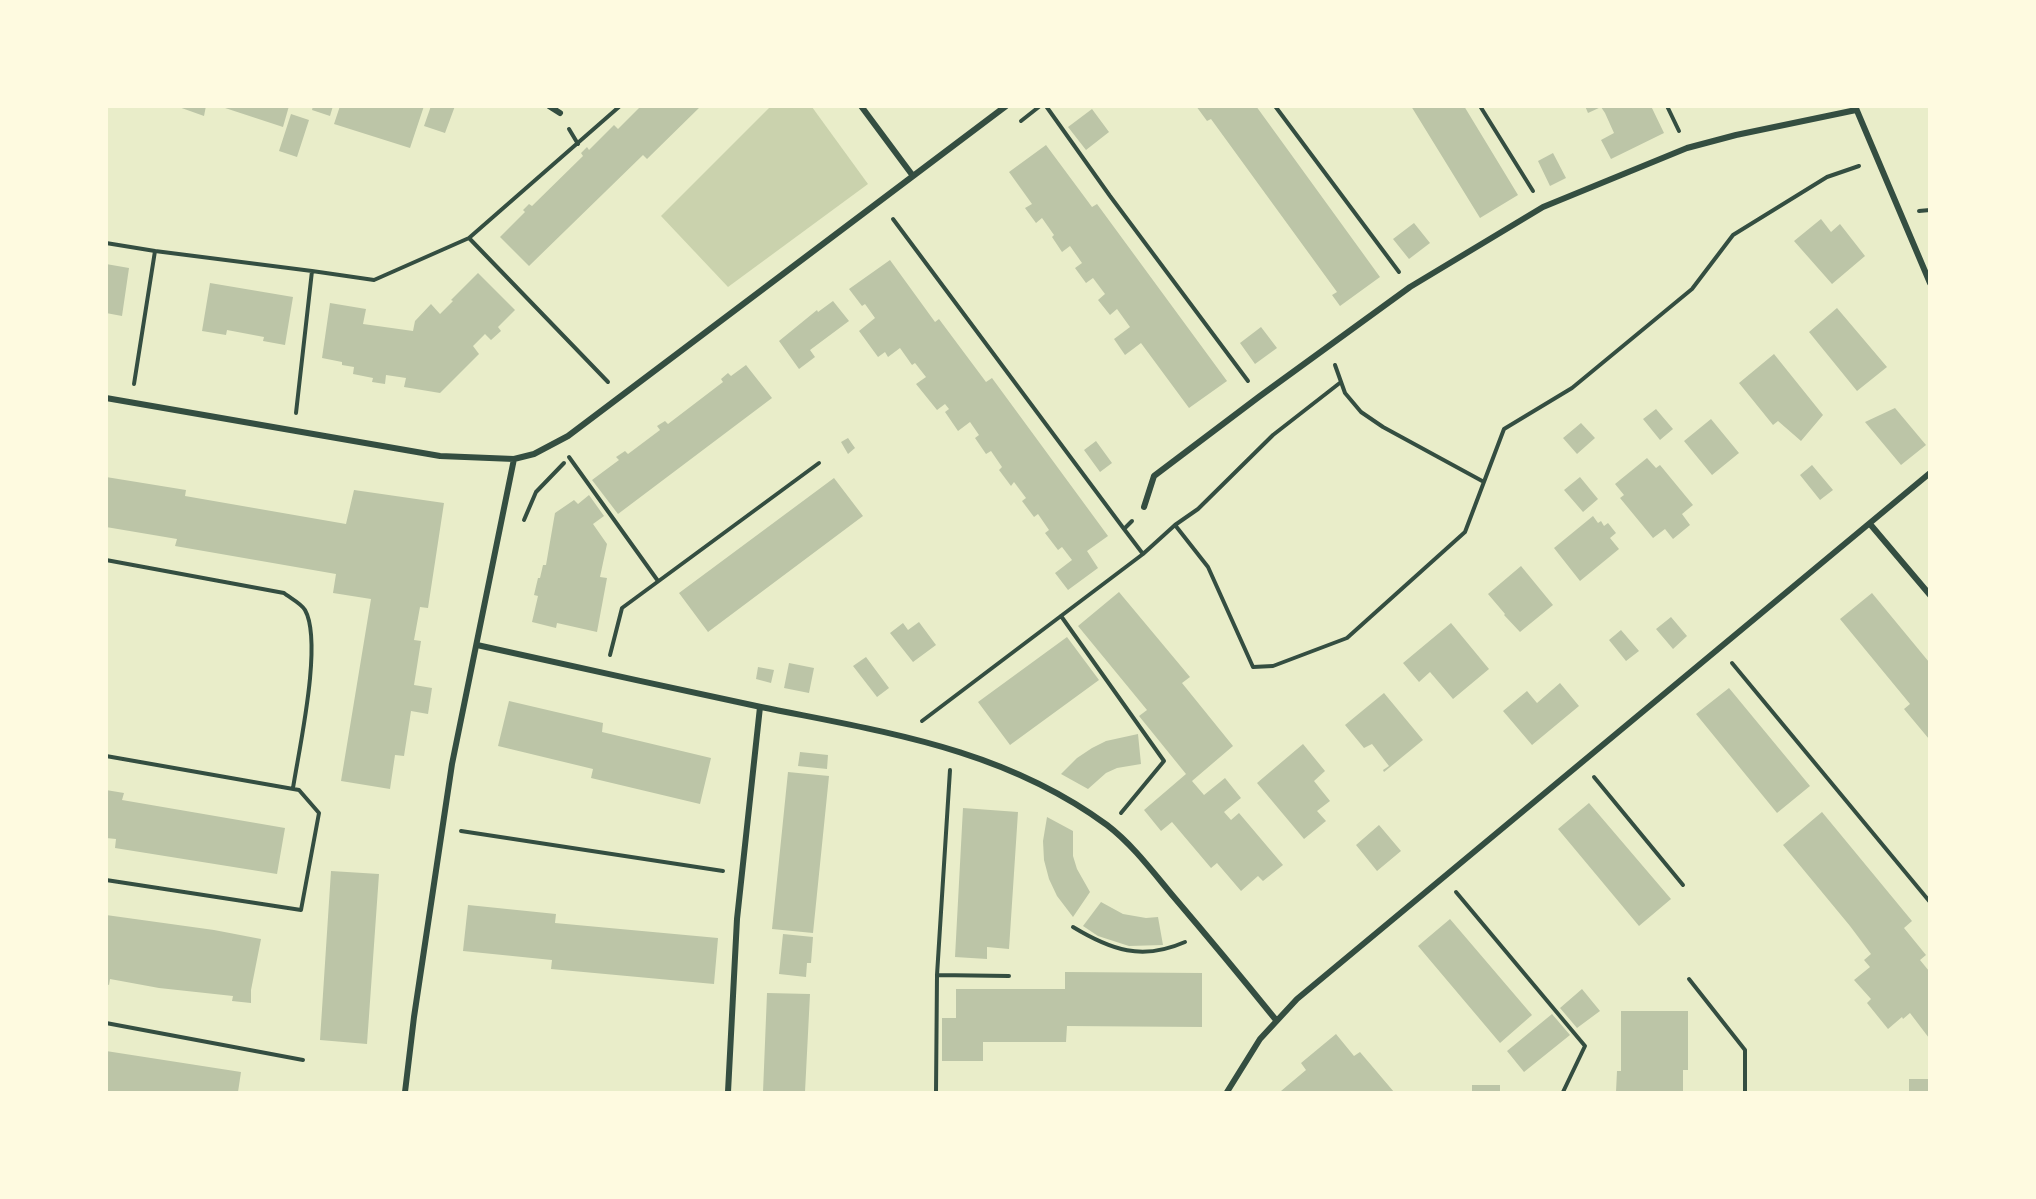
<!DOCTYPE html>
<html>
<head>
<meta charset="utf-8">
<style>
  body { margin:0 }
  #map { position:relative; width:2036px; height:1199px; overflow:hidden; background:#e9edc9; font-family:"Playfair Display",serif }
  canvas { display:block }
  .frame { position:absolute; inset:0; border:108px solid #fefae0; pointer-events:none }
</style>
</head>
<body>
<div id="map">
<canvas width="2036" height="1199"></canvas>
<div class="frame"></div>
</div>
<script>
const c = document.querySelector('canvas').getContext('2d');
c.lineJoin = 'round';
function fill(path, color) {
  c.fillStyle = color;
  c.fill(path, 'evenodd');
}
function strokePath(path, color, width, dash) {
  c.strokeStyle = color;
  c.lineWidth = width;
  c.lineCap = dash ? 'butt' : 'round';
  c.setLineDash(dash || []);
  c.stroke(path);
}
fill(new Path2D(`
  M 770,107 L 812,107 L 868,184 L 728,287 L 661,216 Z`), '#cad2ad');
fill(new Path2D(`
  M 176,106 L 206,106 L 204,116 Z
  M 219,106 L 289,106 L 283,127 Z
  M 313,106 L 333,106 L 330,116 L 312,110 Z
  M 340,106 L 424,106 L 410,148 L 334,124 Z
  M 431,106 L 455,106 L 445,133 L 424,126 Z
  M 641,106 L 701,106 L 647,159 L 643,155 L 529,266 L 500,237 L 525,212 L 523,210 L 529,204 L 532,206 L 583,156 L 581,153 L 587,147 L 589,150 L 614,125 L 618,129 Z
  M 1196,106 L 1256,106 L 1380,277 L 1340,306 L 1332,295 L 1337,292 L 1211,119 L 1207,121 Z
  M 1411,106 L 1464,106 L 1518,195 L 1480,218 Z
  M 1585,106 L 1651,106 L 1664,133 L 1611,159 L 1601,140 L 1614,133 L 1605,113 L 1601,107 L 1588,113 Z
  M 1092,109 L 1109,132 L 1086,150 L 1068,127 Z
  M 291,114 L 309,120 L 297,157 L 279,151 Z
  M 1046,145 L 1092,207 L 1097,204 L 1227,381 L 1189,408 L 1141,343 L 1125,355 L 1114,339 L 1130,327 L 1117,309 L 1110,315 L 1098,300 L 1105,294 L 1093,278 L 1086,283 L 1075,268 L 1082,263 L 1070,246 L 1062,252 L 1052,237 L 1054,235 L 1042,218 L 1036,223 L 1025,208 L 1032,204 L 1009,172 Z
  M 1553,153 L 1566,178 L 1550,186 L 1538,161 Z
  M 1821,219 L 1831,232 L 1840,224 L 1865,256 L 1832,284 L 1794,241 Z
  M 1414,223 L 1430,243 L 1409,259 L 1393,239 Z
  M 890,260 L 935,322 L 939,319 L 986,382 L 992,378 L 1108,536 L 1087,551 L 1098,568 L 1068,590 L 1055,573 L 1072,560 L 1062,547 L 1058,550 L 1045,533 L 1049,530 L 1038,514 L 1034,517 L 1022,501 L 1026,498 L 1014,482 L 1011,486 L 999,470 L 1002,467 L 991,451 L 986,454 L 975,438 L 979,435 L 970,422 L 958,431 L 945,412 L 949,409 L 945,404 L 937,410 L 916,384 L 926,377 L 915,363 L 912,365 L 900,348 L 888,357 L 885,352 L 878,357 L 859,331 L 875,318 L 865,304 L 862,306 L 849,289 Z
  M 106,264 L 129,268 L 122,316 L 106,313 Z
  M 478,273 L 515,310 L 498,327 L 501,331 L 491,340 L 485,334 L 473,346 L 479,354 L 440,393 L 404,387 L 406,378 L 386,375 L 385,384 L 372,382 L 373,378 L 353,374 L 354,367 L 342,365 L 342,362 L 322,358 L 330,303 L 366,309 L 363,324 L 413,331 L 415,321 L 431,304 L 440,314 L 453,301 L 451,300 Z
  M 210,283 L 293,297 L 285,345 L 263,341 L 264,337 L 227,330 L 226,335 L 202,331 Z
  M 833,301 L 849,321 L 810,350 L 815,357 L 799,369 L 779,341 L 817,310 L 818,312 Z
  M 1837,308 L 1887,367 L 1857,391 L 1809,332 Z
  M 1261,327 L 1277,348 L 1255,364 L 1240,343 Z
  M 1774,354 L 1823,415 L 1801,441 L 1778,421 L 1773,425 L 1739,383 Z
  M 746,365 L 772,398 L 618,514 L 592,480 L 619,460 L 616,457 L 625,451 L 628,454 L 660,430 L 657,426 L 665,421 L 668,424 L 723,382 L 721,379 L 728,373 L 731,376 Z
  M 1895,408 L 1926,445 L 1901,465 L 1865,422 Z
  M 1656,409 L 1673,429 L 1660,440 L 1643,419 Z
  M 1711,419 L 1739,453 L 1712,475 L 1684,441 Z
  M 1581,423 L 1595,438 L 1577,454 L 1563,438 Z
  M 848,438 L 855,448 L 848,454 L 841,442 Z
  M 1096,441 L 1112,463 L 1100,472 L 1084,450 Z
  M 1647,458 L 1656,468 L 1660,465 L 1693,505 L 1682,514 L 1690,525 L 1673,539 L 1665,529 L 1653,538 L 1620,498 L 1624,495 L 1615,484 Z
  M 1812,465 L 1833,490 L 1820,500 L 1800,475 Z
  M 106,477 L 186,490 L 185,496 L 346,524 L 354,490 L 444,503 L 428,608 L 420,607 L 414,640 L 421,641 L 414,685 L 432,688 L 428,714 L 411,711 L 404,756 L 395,755 L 390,789 L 341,781 L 371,599 L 333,593 L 336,574 L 175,546 L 177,539 L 106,527 Z
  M 1580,477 L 1598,499 L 1583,512 L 1564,490 Z
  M 834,478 L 863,516 L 708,632 L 679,593 Z
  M 589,495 L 604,516 L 593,524 L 607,544 L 600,577 L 607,578 L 597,632 L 557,623 L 556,628 L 532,622 L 538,596 L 534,595 L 538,578 L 540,578 L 543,565 L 546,565 L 555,513 L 574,500 L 578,504 Z
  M 1593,516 L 1598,523 L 1601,521 L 1604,526 L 1608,523 L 1616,533 L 1610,538 L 1619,549 L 1580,581 L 1554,548 Z
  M 1521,566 L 1553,605 L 1520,632 L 1504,615 L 1505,614 L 1488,594 Z
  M 1119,592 L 1190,677 L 1182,683 L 1233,746 L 1192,781 L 1204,795 L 1225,778 L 1241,798 L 1224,812 L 1231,820 L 1239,813 L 1283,865 L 1263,881 L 1258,876 L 1241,891 L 1217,863 L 1211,868 L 1172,822 L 1161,831 L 1144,810 L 1186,774 L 1139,716 L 1147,710 L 1078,626 Z
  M 1872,593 L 1929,662 L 1929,739 L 1904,709 L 1910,704 L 1840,619 Z
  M 1671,617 L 1687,636 L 1673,649 L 1656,629 Z
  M 919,622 L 936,645 L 913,662 L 890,633 L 903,623 L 908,630 Z
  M 1451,623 L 1489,669 L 1453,699 L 1430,672 L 1419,682 L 1403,663 Z
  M 1621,630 L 1639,651 L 1626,661 L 1609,640 Z
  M 1067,637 L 1099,680 L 1010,745 L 978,702 Z
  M 866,657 L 889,688 L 877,697 L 853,666 Z
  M 789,663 L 814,668 L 809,693 L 784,688 Z
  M 758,667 L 774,670 L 771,683 L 756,679 Z
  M 1560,683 L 1579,706 L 1532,745 L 1503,711 L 1527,691 L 1537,703 Z
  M 1729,688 L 1810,786 L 1777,813 L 1696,714 Z
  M 1384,693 L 1423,740 L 1384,772 L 1383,770 L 1389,766 L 1372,744 L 1364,748 L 1345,725 Z
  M 509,701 L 603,723 L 602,732 L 711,758 L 700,804 L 591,778 L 593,769 L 498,746 Z
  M 1138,734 L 1141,764 L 1117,768 L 1106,773 L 1088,789 L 1061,774 L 1077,758 L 1092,748 L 1106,741 Z
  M 1303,744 L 1325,771 L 1314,781 L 1330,801 L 1317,811 L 1326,821 L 1304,839 L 1257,783 Z
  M 800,752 L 828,755 L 827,769 L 798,766 Z
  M 788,772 L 829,776 L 813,933 L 772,929 Z
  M 106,790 L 124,793 L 122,800 L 285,828 L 277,874 L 115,848 L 116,839 L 106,838 Z
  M 1589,803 L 1671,899 L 1639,926 L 1558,829 Z
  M 963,808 L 1018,812 L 1009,949 L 987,947 L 987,959 L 955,957 Z
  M 1822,812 L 1912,921 L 1904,928 L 1926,955 L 1920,960 L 1929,971 L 1929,1038 L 1910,1013 L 1903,1019 L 1902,1017 L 1888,1029 L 1867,1003 L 1871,999 L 1854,980 L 1870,967 L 1864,960 L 1871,954 L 1850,926 L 1783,845 Z
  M 1047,817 L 1073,831 L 1073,856 L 1077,869 L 1090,892 L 1073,917 L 1057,896 L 1049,879 L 1044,860 L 1043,841 Z
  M 1379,825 L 1401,851 L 1377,871 L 1356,845 Z
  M 331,871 L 379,874 L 367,1044 L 320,1040 Z
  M 1101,902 L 1123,914 L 1146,918 L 1158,917 L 1163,945 L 1129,946 L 1098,936 L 1083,926 Z
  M 468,905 L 556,914 L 555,923 L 718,938 L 714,984 L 551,969 L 552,960 L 463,951 Z
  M 106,915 L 214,930 L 261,939 L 251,990 L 251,1003 L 232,1001 L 233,996 L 159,988 L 110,979 L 109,985 L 106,984 Z
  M 1450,919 L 1532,1015 L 1500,1043 L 1418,946 Z
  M 783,934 L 813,937 L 811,963 L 807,963 L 806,977 L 779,974 Z
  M 1065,972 L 1202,973 L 1202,1027 L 1067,1026 L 1066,1042 L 983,1042 L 983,1061 L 942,1061 L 942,1018 L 956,1018 L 956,989 L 1065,989 Z
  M 1582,989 L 1600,1011 L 1577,1028 L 1560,1008 Z
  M 767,993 L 810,994 L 805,1092 L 763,1092 Z
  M 1621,1011 L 1688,1011 L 1688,1070 L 1683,1070 L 1683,1092 L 1616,1092 L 1617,1071 L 1621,1071 Z
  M 1552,1014 L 1570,1035 L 1524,1072 L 1507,1051 Z
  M 1336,1034 L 1354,1056 L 1360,1052 L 1394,1092 L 1282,1092 L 1281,1091 L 1306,1070 L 1301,1063 Z
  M 106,1051 L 241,1072 L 238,1092 L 106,1092 Z
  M 1909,1079 L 1929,1079 L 1929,1092 L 1909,1092 Z
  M 1472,1085 L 1500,1085 L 1500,1092 L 1472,1092 Z`), '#bcc5a7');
strokePath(new Path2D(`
  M 1046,106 L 1110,196 L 1248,381
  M 1275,106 L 1399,272
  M 1480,106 L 1533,191
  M 1667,106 L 1679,131
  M 1021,121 L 1040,106
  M 569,129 L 578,144
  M 1919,211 L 1930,210
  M 893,219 L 1124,529 L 1132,521
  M 469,238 L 608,382
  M 106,243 L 155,251
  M 1335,365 L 1345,393 L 1361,412 L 1383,427 L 1484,482
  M 134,384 L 155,251 L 312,271
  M 296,413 L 312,271 L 374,280 L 469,238 L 620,106
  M 569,457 L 658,581
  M 524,520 L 536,492 L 564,463
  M 1175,525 L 1198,509 L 1273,435 L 1341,382
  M 1143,554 L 1175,525 L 1208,567 L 1253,667 L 1273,666 L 1347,638 L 1465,532 L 1504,429 L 1572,388 L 1692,289 L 1733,235 L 1827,177 L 1859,166
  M 106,560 L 284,593 C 290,598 301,603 305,610 C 323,642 299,749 293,788
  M 1061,616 L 1164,761 L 1121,813
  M 610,655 L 622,608 L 819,463
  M 1732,663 L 1930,902
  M 922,721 L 1143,554 L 1124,529
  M 106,756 L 299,790 L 319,813 L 301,910 L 106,880
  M 1594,777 L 1683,885
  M 461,831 L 723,871
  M 1456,892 L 1585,1046 L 1563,1092
  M 1073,927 C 1111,950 1142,961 1185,942
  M 937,975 L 1009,976
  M 1689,979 L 1745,1050 L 1745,1092
  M 106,1023 L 303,1060
  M 936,1092 L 937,975 L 950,770`), '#344e41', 4);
strokePath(new Path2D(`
  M 549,106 L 560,113
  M 861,106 L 913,176
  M 1855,106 L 1930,283
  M 106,398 L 440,456 L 514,459 L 534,454 L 568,436 L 1006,106
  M 1144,507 L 1154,476 L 1260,396 L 1410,287 L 1543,207 L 1687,148 L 1736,135 L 1856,110
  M 1870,524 L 1930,595
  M 477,645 C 572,666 666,687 761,707 C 884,732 1002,748 1107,825 C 1132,844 1153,872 1173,896 C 1208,937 1242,978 1276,1020
  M 405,1092 L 414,1017 L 452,764 L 514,459
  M 728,1092 L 737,919 L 760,707
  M 1227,1092 L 1260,1039 L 1297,999 L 1930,473`), '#344e41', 6);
</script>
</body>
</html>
